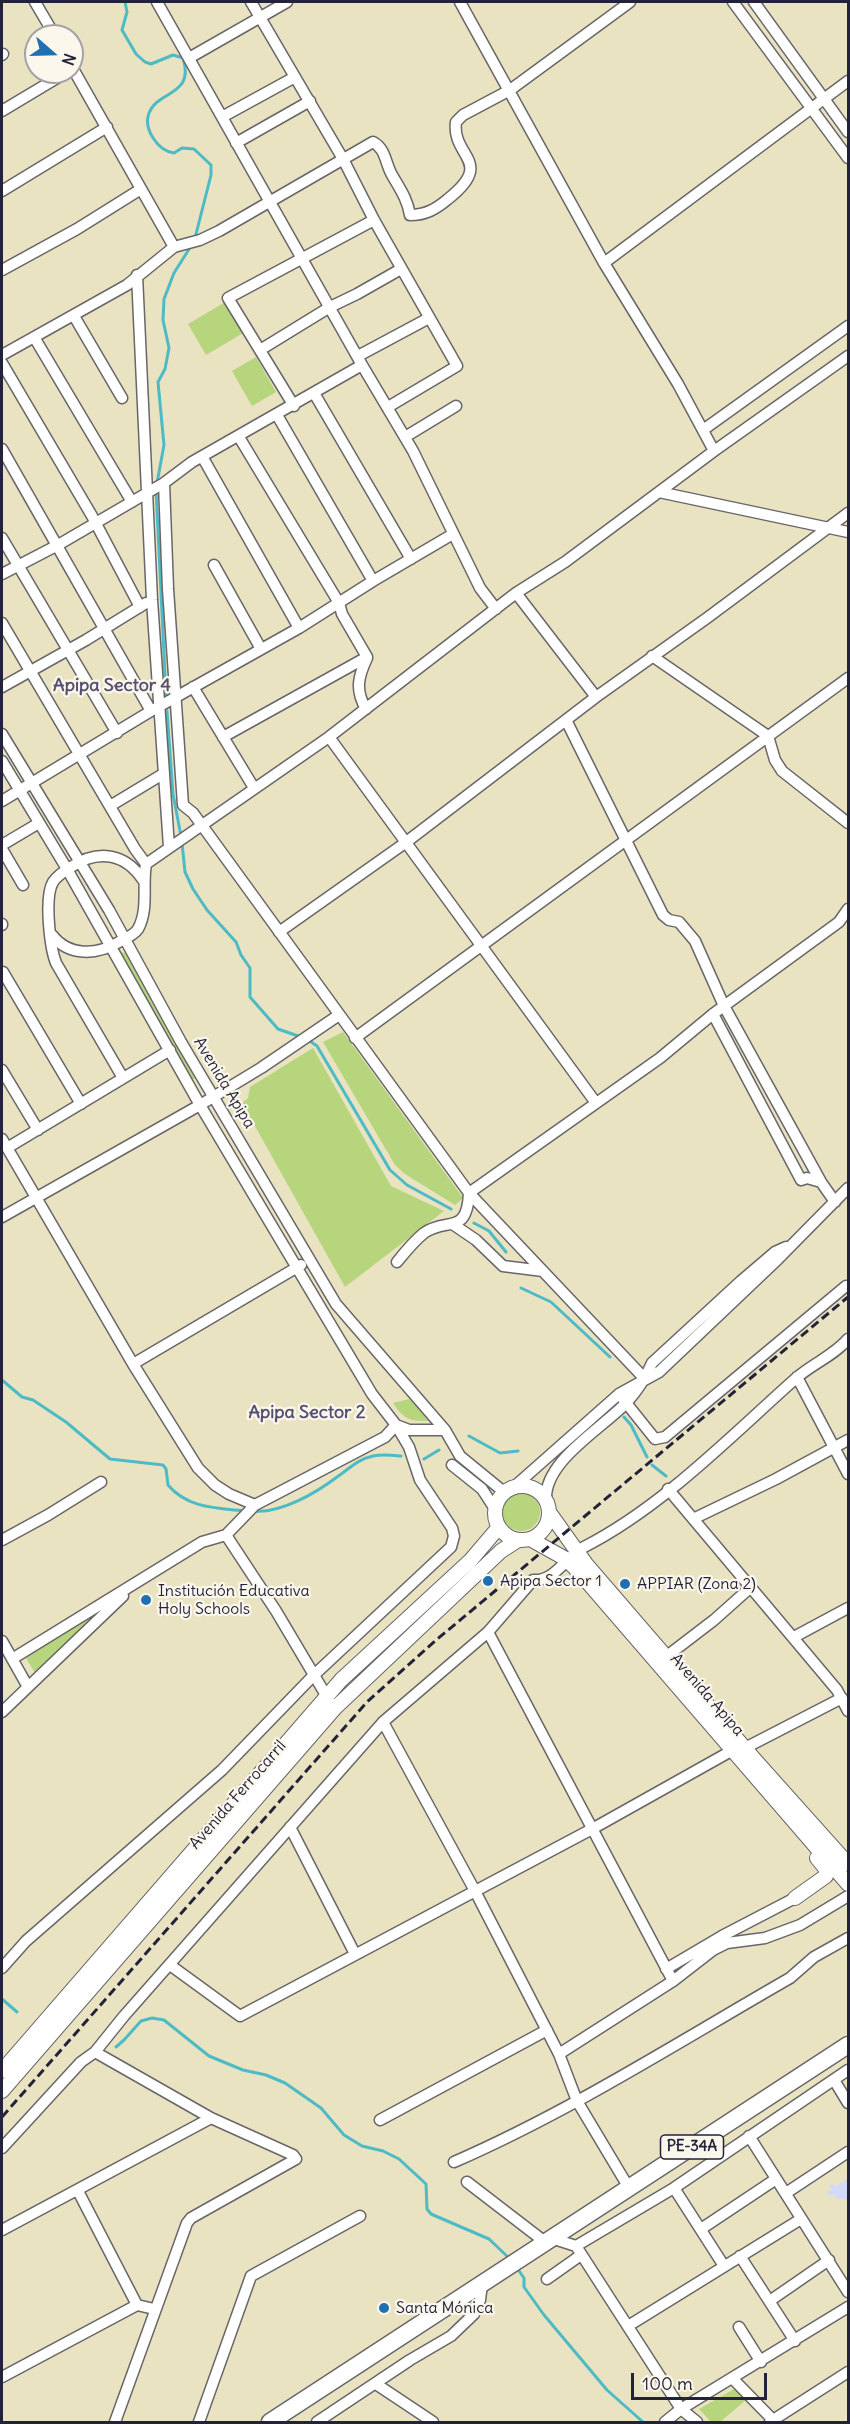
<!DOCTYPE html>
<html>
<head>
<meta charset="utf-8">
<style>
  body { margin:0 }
  #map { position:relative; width:850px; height:2424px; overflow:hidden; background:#eae3c1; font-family:Delius,sans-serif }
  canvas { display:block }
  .frame { position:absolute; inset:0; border:3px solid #22223b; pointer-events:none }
  .north { position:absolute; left:24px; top:24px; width:60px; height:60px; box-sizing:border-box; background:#fbf7ec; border:2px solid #a4a2a5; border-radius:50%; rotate:110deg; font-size:16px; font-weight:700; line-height:24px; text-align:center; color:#22223b }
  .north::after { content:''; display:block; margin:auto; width:21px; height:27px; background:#1f6fb2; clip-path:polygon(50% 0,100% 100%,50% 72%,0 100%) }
  .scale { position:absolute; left:631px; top:2373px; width:136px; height:27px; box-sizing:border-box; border:3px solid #22223b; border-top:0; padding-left:8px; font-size:18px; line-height:21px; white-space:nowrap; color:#22223b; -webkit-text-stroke:4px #fbf7ec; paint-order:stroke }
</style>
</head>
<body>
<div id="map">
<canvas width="850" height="2424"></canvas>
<div class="frame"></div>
<div class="north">N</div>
<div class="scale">100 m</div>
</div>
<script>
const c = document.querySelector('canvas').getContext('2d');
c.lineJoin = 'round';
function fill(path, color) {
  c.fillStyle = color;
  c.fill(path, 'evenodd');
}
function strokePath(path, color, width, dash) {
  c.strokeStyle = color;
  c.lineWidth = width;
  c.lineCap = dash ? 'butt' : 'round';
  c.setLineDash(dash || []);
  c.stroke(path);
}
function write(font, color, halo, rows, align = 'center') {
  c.font = font + ' Delius,sans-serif';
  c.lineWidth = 4.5;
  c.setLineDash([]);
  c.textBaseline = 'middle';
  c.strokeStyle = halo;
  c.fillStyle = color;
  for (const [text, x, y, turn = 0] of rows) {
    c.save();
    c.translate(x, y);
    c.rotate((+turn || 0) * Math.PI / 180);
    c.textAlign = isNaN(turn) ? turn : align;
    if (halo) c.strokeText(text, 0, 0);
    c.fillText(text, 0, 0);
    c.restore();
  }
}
fill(new Path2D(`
  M 848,2179 L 848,2201 L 843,2198 L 837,2200 L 833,2194 L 829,2196 L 827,2192 L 832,2189 L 829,2185 L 832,2183 L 835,2187 Z`), '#d3d9f9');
fill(new Path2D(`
  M 227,301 L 245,332 L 206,355 L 188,324 Z
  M 256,357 L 276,392 L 252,406 L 232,371 Z
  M 125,952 L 197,1077 L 192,1080 L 121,953 Z
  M 343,1032 L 463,1198 L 455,1205 L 405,1174 L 395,1165 L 323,1042 Z
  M 313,1048 L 391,1186 L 444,1211 L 345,1287 L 242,1103 L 248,1098 L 250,1087 Z
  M 409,1399 L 427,1412 L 436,1421 C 413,1421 406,1423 393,1403 Z
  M502 1512a19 19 0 1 1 38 0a19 19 0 1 1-38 0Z
  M 104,1608 L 35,1673 L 26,1658 Z
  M 736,2388 L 747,2399 L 720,2422 L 711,2422 L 699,2409 Z`), '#b6d57c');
strokePath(new Path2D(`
  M 125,2 L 127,12 L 122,30 L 136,54 L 145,62 L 151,64 L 173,55 L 183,58 C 195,96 158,90 149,113 C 143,129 158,151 174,153 L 182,148 L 194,149 L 211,165 L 211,175 L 195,238
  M 157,483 L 164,445 L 158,382 L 165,369 L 169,348 L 163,320 L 164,299 L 174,273 L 191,246
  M 156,490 L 166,695
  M 167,711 L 173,794 L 181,836
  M 182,843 L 185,872 L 193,889 L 207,910 L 236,942 L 241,955 L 250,968 L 250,997 L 278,1029 L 301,1037
  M 307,1039 L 317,1046 L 390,1170 L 407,1185 L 451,1209
  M 474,1223 L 489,1231 L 506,1252
  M 521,1288 L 551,1302 L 610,1357
  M 2,1380 L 22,1397 L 33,1400 L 66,1422 L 110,1459 L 163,1465 L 166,1469 L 168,1485 C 188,1509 218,1508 246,1511
  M 624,1417 L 631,1425 L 647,1457
  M 469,1436 L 500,1453 L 518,1451
  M 424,1459 L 439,1450
  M 652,1465 L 666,1476
  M 253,1511 C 280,1514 316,1493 337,1477 C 349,1469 358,1459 373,1456 C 382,1454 391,1455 401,1456
  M 2,1999 L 17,2012
  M 116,2047 L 124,2040 L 141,2021 L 152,2018 L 164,2020 L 209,2056 L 243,2070 L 266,2075 L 285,2083 L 321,2108 L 344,2135 L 362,2146 L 383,2151 L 399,2159 L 426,2184 L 427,2209 L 431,2214 L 489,2239 L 509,2258
  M 517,2268 L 524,2278 L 524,2287 L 544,2315 L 607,2390 L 643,2422`), '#4dbbc6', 3);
const minor = new Path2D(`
  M 35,2 L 55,36
  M 157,2 L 362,365 L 413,451 L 480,588 L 496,609
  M 251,2 L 343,159 L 374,220 L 457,366 L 388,407
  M 460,2 L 604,263 L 678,384 L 714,451
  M 733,2 L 848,158
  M 754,2 L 848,132
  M 2,55 L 3,54
  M 189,58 L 287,2
  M 72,67 L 174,247
  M 2,111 L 67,72
  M 222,117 L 295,77
  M 236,143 L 310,101
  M 2,191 L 107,127
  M 604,263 L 848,81
  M 2,270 L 77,229 L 141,189
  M 137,275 L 152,600 L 169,847
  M 74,316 L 122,398
  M 34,337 L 132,502
  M 260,350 L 330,307 L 357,294 L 401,269
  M 2,355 L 127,285 L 174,247 L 200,240 L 219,231 L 373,142 C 386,149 385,163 392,175 C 400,189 407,198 410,215 C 426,215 436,209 448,199 C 496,161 451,157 456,122 L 463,115 L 510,90 L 630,2
  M 358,356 L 429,318
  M 2,363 L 92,516 L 140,607
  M 314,393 L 411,559
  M 294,406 L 228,298 L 374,220
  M 277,415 L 373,581
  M 703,430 L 848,326
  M 239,437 L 339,603 L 342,614 L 367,657
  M 405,437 L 456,406
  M 2,449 L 151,711
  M 203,458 L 299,628
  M 164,483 L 168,589 L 183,805 L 193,813 L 469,1193 L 645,1379
  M 659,492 L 848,532
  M 2,538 L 117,733
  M 214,565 L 261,649
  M 2,574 L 58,545 L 164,483 L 192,462 L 362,365
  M 516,593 L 596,697
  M 2,623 L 135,849 L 146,864
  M 652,656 L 768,736 L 775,760 L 782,771 L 848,823
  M 2,687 L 86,640 L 146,603
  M 193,687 L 254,788
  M 366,709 C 355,690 358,677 367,658
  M 566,720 L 663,915 L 669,920 L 679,922 L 695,941 L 724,1006 L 821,1182 L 835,1202
  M 2,734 L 109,910 L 181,1042 L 336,1304 L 445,1430 L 460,1456 L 504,1492
  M 223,737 L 367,657
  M 329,737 L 596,1103
  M 2,761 L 67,869 L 200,1105 L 297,1268 L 372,1394 L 396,1425 L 409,1447 L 420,1480 L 452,1528 L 454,1536 L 451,1547 L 313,1676 L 222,1770 L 26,1941 L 2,1968
  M 2,801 L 151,711 L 299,628 L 373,581 L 453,534
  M 110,806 L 163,774
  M 2,845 L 39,823
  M 2,849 L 23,885
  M 2,924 L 2,925
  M 279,932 L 405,843 L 596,697 L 707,618 L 848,513
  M 52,935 C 69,957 97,955 119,942 C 125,939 134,935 138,929 C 149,909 142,885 146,864 L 329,737 L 516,593 L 565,562 L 714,451 L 848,356
  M 3,972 L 81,1104
  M 713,1014 L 801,1180 L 807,1178 L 821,1182
  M 355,1038 L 848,678
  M 2,1070 L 38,1130
  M 123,1078 L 56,963 C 50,948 44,897 53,882 C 57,876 66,870 71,867 C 98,849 125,853 143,880
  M 2,1139 L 133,1364 L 198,1468 L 215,1485 L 229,1494 L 255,1505
  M 7,1148 L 170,1050
  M 2,1217 L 200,1105 L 261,1068 L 339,1015
  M 454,1225 L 476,1240 L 503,1266 L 543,1271
  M 397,1262 C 405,1252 414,1241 424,1233 C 447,1217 467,1236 469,1193 L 660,1058 L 713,1014 L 839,922 L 848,909
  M 133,1364 L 301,1265
  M 797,1377 L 848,1474
  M 623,1399 L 655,1439 L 665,1437 L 846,1286
  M 396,1425 L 409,1430 L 445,1430
  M 452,1465 L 482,1489 L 495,1509
  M 515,1486 L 619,1394 L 659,1372 L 778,1259 L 848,1188
  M 668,1489 L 837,1690 L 848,1711
  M 546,1501 C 543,1461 603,1428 627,1402 C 638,1390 646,1377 652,1363 L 741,1281 L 775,1252 L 786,1247
  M 693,1519 L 776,1479 L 848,1440
  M 226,1535 L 276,1611 L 330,1702
  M 2,1540 L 48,1515 L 101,1482
  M 488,1632 L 673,1981
  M 794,1637 L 848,1608
  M 2,1641 L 28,1687
  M 667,1656 L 714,1620 L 751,1587
  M 12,1659 L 202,1542 L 226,1535 L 255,1505 L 385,1437 L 396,1425
  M 2,1712 L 123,1596
  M 383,1722 L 475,1891 L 559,2054 L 577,2101 L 629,2188
  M 745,1748 L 842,1698
  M 290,1827 L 355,1954
  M 170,1965 L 240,2016 L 592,1829 L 733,1750
  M 666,1969 L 722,1936 L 795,1898
  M 95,2052 L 211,2118 L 293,2155 L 296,2159 L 191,2218 L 187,2223 L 115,2422
  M 559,2054 L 673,1981 L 713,1950 L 727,1943 L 765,1938 L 800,1925 L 848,1896
  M 834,2080 L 848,2103
  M 380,2120 L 547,2030
  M 749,2136 L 848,2292
  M 2,2148 L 81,2062 L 95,2052 L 124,2016 L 383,1722 L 488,1632 L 533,1580 C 555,1582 566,1556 584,1547 C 661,1508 730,1437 794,1380 C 811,1364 834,1356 848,1339
  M 454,2162 C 571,2111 680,2041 790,1978 L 814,1957 L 848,1938
  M 467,2182 L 545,2242
  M 674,2188 L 724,2266
  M 78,2191 L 137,2305
  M 786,2193 L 848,2152
  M 701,2229 L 776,2179
  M 2,2230 L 211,2118
  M 551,2238 L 576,2246 L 681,2409 L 697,2422
  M 576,2246 L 674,2188 L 848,2070
  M 740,2256 L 795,2341
  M 547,2279 L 581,2255
  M 771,2300 L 829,2260
  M 628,2326 L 801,2219
  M 739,2327 L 761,2362
  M 2,2377 L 137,2305 L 154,2309
  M 733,2379 L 775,2422
  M 376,2384 L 433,2422
  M 199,2422 L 251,2276 L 360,2216
  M 317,2422 L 410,2360 L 451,2336 L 474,2314 L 480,2300 L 482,2284
  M 665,2422 L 681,2409 L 848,2307
  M 770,2422 L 848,2372`);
const major = new Path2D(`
  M495 1513a27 27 0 1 1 54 0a27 27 0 1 1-54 0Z
  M 549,1512 L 586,1564 L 755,1760 L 848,1864
  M 530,1539 L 566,1559 L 578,1571 L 848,1884
  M 795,1898 L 826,1876 L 826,1869 L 817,1858
  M 2,2071 L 341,1680 L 470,1561 L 499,1527
  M 2,2091 L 335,1708 L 501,1551 L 518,1540`);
const highway = new Path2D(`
  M 270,2422 L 848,2045`);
strokePath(minor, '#68666a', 13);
strokePath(major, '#68666a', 16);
strokePath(highway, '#68666a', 19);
strokePath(minor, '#fff', 10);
strokePath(major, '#fff', 14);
strokePath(highway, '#fff', 16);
strokePath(new Path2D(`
  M 2,2117 L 367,1702 L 435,1641 L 848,1297`), '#22223b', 3, [9, 4.5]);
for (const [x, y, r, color] of [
  [488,1581,6,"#1f6fb2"],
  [625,1584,6,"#1f6fb2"],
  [146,1600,6,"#1f6fb2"],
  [384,2308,6,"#1f6fb2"]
]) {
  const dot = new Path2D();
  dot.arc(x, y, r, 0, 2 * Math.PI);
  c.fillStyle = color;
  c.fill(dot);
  strokePath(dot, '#fbf7ec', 2);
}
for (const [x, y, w] of [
  [692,2147,63]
]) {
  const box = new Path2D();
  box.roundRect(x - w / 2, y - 12, w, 24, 4.5);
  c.fillStyle = '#fbf7ec';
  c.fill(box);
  strokePath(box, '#22223b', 1.5);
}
write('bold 15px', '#22223b', null, [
  ["PE-34A",692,2147]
]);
write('16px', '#22223b', '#fbf7ec', [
  ["Avenida Apipa",224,1083,59],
  ["Avenida Apipa",707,1695,49],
  ["Avenida Ferrocarril",238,1795,-49]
]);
write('16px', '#22223b', '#fbf7ec', [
  ["Apipa Sector 1",500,1581],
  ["APPIAR (Zona 2)",637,1584],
  ["Institución Educativa",158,1591],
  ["Holy Schools",158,1609],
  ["Santa Mónica",396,2308]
], 'left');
write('bold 18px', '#555072', '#fbf7ec', [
  ["Apipa Sector 4",112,686],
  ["Apipa Sector 2",307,1413]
]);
</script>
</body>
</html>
